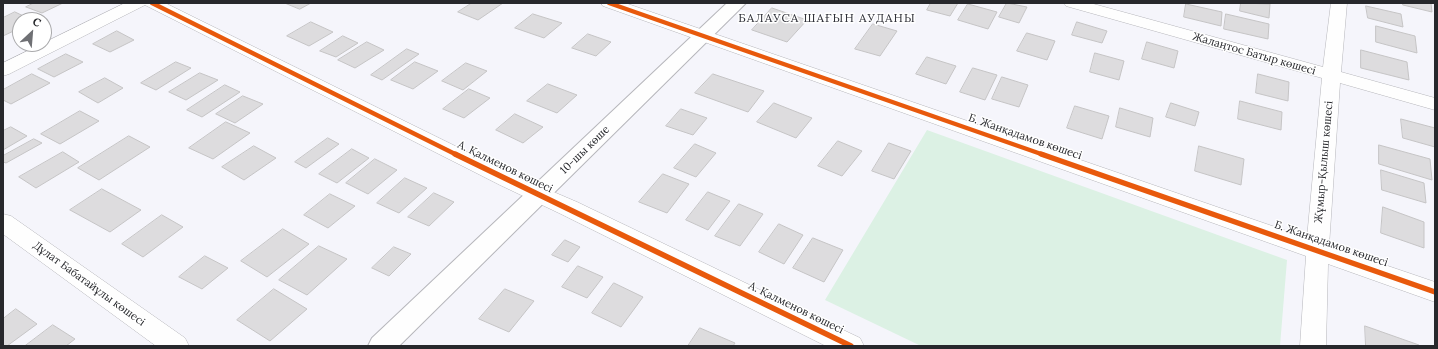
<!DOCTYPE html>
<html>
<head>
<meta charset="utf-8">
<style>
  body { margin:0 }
  #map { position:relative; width:1438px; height:349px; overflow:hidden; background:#f5f5fb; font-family:Lora,serif }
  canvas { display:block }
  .frame { position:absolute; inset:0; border:4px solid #27282c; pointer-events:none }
  .north { position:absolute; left:12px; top:12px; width:40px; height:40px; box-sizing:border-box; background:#fff; border:1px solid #a9a9ab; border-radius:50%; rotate:26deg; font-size:11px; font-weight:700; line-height:16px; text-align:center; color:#27282c }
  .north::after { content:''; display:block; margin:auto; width:14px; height:18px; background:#6f7074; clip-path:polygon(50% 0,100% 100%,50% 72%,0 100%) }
</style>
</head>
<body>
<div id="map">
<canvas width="1438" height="349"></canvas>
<div class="frame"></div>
<div class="north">С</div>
</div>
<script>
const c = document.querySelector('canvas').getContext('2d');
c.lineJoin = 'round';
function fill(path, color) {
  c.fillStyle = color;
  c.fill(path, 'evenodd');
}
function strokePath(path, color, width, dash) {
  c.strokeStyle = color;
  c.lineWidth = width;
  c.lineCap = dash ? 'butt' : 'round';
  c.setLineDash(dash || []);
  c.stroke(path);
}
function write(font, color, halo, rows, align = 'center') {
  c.font = font + ' Lora,serif';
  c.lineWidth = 3;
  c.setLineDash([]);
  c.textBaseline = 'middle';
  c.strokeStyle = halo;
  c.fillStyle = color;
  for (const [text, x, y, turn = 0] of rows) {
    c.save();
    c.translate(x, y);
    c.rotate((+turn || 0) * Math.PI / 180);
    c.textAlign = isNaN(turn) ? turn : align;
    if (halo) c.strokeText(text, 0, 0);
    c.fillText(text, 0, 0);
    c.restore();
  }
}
fill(new Path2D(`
  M 927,130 L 1287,260 L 1280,346 L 921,346 L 825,300 Z`), '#dcf1e4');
const building = new Path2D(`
  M 34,3 L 63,3 L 42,13 L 26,7 Z
  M 285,3 L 311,3 L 300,9 Z
  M 472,3 L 503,3 L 478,20 L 458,12 Z
  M 931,3 L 958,3 L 950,16 L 927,10 Z
  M 1007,3 L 1027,7 L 1019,23 L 999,17 Z
  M 1241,3 L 1270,4 L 1269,18 L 1240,11 Z
  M 1403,3 L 1431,3 L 1432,12 L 1403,5 Z
  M 968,4 L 997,12 L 988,29 L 958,20 Z
  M 1186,4 L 1222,12 L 1221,26 L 1184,17 Z
  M 1366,6 L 1401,14 L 1403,27 L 1368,18 Z
  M 772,8 L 807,20 L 787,42 L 752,30 Z
  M 15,12 L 32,20 L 20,20 L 20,28 L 3,36 L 3,18 Z
  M 533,14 L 562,23 L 544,38 L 515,28 Z
  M 1226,14 L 1269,24 L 1268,39 L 1224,29 Z
  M 311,22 L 333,32 L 309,46 L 287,36 Z
  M 1077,22 L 1107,31 L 1102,43 L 1072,35 Z
  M 873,24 L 897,31 L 880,56 L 855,49 Z
  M 1376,26 L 1415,36 L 1417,53 L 1376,42 Z
  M 117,31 L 134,40 L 110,52 L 93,44 Z
  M 1027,33 L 1055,41 L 1047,60 L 1017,51 Z
  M 588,34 L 611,42 L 596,56 L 572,48 Z
  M 343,36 L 358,43 L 336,57 L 320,51 Z
  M 367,42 L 384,50 L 355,68 L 338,60 Z
  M 1147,42 L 1178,51 L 1174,68 L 1142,59 Z
  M 407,49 L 419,54 L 382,80 L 371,75 Z
  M 1361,50 L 1407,62 L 1409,80 L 1361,68 Z
  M 1095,53 L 1124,61 L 1119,80 L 1090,72 Z
  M 66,54 L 83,62 L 54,77 L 38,69 Z
  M 927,57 L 956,66 L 946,84 L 916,74 Z
  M 176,62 L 191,68 L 156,90 L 141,83 Z
  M 415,62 L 438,71 L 413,89 L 391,80 Z
  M 466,63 L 487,71 L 463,90 L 442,81 Z
  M 973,68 L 997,75 L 985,100 L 960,92 Z
  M 200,73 L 218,80 L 186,100 L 169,92 Z
  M 32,74 L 50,83 L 11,104 L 3,100 L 3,90 Z
  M 713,74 L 764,91 L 748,112 L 695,93 Z
  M 1258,74 L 1289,82 L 1288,101 L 1256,93 Z
  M 1002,77 L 1028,85 L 1019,107 L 992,99 Z
  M 105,78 L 123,88 L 98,103 L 79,92 Z
  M 548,84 L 577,95 L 557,113 L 527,101 Z
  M 225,85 L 240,92 L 202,117 L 187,110 Z
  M 469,89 L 490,98 L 464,118 L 443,109 Z
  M 243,96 L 263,104 L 235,123 L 216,114 Z
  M 1240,101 L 1282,112 L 1281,130 L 1238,119 Z
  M 774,103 L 812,118 L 796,138 L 757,122 Z
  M 1171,103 L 1199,112 L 1195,126 L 1166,117 Z
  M 1075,106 L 1109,116 L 1102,139 L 1067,128 Z
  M 1120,108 L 1153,118 L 1150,137 L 1116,127 Z
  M 681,109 L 707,118 L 693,135 L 666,126 Z
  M 80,111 L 99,121 L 60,144 L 41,134 Z
  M 515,114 L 543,127 L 523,143 L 496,130 Z
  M 1401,119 L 1435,128 L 1435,147 L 1403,138 Z
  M 226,122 L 250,133 L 213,159 L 189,148 Z
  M 11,127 L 27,136 L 3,150 L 3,131 Z
  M 129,136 L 150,147 L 99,180 L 78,168 Z
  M 328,138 L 339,144 L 306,168 L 295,162 Z
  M 34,139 L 42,143 L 6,163 L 3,162 L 3,156 Z
  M 838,141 L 862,151 L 842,176 L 818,166 Z
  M 889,143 L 911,151 L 894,179 L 872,171 Z
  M 695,144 L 716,153 L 696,177 L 674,168 Z
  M 1379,145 L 1430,159 L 1432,180 L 1379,164 Z
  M 254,146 L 276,158 L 244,180 L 222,167 Z
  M 1199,146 L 1244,159 L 1241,185 L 1195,171 Z
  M 352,149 L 369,158 L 337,183 L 319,174 Z
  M 63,152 L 79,162 L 36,188 L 19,177 Z
  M 375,159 L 397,170 L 368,194 L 346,183 Z
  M 1381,170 L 1424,183 L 1426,203 L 1382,190 Z
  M 663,174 L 689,184 L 667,213 L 639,202 Z
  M 405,178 L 427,188 L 399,213 L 377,203 Z
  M 102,189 L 141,210 L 110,232 L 70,210 Z
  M 708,192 L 730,201 L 708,230 L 686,220 Z
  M 434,193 L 454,202 L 429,226 L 408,217 Z
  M 330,194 L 355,206 L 328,228 L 304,215 Z
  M 739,204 L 763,214 L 740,246 L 715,236 Z
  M 1383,207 L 1424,222 L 1424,248 L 1381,233 Z
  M 162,215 L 183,227 L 143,257 L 122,244 Z
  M 779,224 L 803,235 L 784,264 L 759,252 Z
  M 283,229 L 309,244 L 267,277 L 241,261 Z
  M 813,238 L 843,250 L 824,282 L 793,268 Z
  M 565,240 L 580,247 L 568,262 L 552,255 Z
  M 319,246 L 347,259 L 307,295 L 279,280 Z
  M 394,247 L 411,254 L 389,276 L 372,268 Z
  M 205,256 L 228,268 L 202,289 L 179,277 Z
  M 578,266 L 603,277 L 587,298 L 562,287 Z
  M 614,283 L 643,297 L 621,327 L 592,313 Z
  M 274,289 L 307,309 L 270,341 L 237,320 Z
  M 505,289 L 534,301 L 509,332 L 479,319 Z
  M 16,309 L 37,324 L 7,346 L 3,346 L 3,319 Z
  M 53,325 L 75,339 L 66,346 L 25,346 Z
  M 1365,326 L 1419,345 L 1419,346 L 1366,346 Z
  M 700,328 L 735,343 L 733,346 L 688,346 Z`);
fill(building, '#dddcde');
strokePath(building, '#c5c4c5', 1);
const minor = new Path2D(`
  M 125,3 L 165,3 L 514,175 L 577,202 L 860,338 L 864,346 L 826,346 L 561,214 L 500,185 L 145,5 L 9,74 L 3,76 L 3,63 Z
  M 601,3 L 625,3 L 1307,238 L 1322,78 L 1066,6 L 1064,3 L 1090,3 L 1323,67 L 1331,3 L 1347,3 L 1341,72 L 1435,98 L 1435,110 L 1340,83 L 1329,246 L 1435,282 L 1435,302 L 1328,264 L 1326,346 L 1300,346 L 1306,256 L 603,6 Z
  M 3,214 L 11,216 L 185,338 L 189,346 L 156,346 L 3,234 Z`);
const tertiary = new Path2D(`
  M 727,3 L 746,3 L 399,346 L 368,346 L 372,338 Z`);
strokePath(minor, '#b6b6bb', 1);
strokePath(tertiary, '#b6b6bb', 2);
fill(minor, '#fefefe');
fill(tertiary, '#fefefe');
strokePath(new Path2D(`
  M 152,3 L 457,155
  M 609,3 L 1044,155`), '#e8590c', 4.5);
strokePath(new Path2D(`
  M 455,154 L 851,346
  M 1041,154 L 1435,292`), '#e8590c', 5.5);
write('11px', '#27282c', '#fff', [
  ["Жалаңтос Батыр көшесі",1254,54,16],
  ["Б. Жанқадамов көшесі",1025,137,19],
  ["10-шы көше",585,150,-44],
  ["Жұмыр-Қылыш көшесі",1324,162,-85],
  ["А. Қалменов көшесі",505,167,26],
  ["Б. Жанқадамов көшесі",1331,244,19],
  ["Дұлат Бабатайұлы көшесі",89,284,36],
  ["А. Қалменов көшесі",796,308,26]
]);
c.letterSpacing = '1px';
write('12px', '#2f3038', '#fff', [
  ["БАЛАУСА ШАҒЫН АУДАНЫ",827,19]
]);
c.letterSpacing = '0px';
</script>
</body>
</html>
